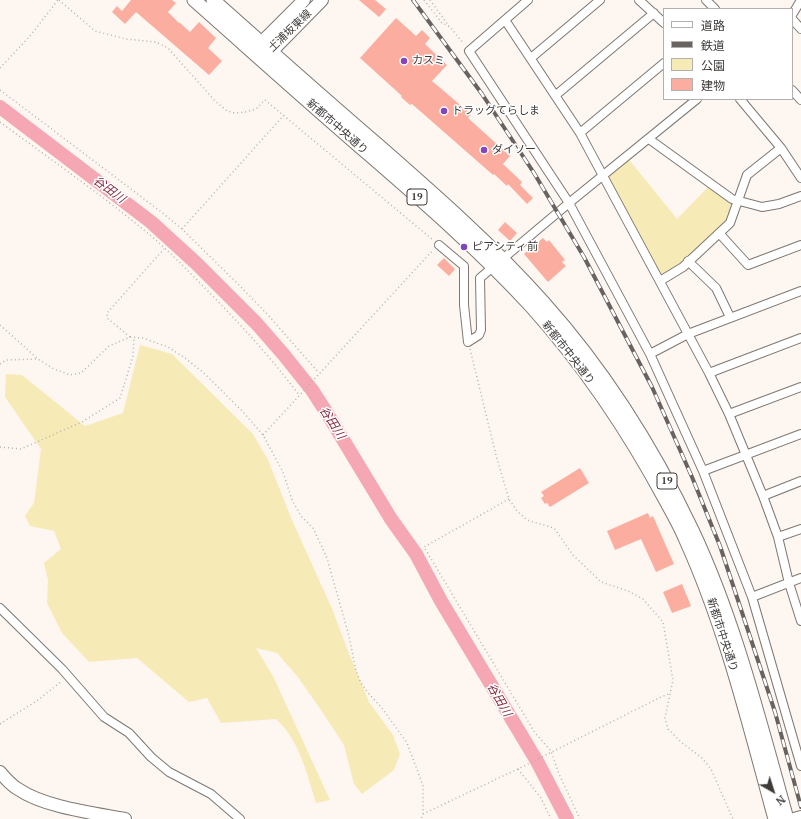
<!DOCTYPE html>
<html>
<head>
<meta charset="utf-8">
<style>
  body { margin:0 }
  #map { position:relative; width:801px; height:819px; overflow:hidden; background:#fef6f1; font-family:"PT Serif","Noto Sans JP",serif }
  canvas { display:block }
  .legend { position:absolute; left:663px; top:8px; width:130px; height:92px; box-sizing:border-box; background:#fff; border:1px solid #b1b0af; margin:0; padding:5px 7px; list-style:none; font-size:12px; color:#3d3a38 }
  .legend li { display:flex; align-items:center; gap:8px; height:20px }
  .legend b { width:20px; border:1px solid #b1b0af }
  .north { position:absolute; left:753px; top:771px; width:40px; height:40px; -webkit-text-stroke:3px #fff; paint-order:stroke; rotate:141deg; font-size:11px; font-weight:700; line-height:16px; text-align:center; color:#3d3a38 }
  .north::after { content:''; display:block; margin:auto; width:14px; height:18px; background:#3d3a38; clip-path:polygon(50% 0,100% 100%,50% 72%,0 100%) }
</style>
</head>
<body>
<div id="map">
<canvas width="801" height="819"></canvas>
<ul class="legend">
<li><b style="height:5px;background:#fff"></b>道路</li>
<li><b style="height:5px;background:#686361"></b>鉄道</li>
<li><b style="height:11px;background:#f6ebb6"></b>公園</li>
<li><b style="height:11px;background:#fbae9f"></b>建物</li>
</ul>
<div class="north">N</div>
</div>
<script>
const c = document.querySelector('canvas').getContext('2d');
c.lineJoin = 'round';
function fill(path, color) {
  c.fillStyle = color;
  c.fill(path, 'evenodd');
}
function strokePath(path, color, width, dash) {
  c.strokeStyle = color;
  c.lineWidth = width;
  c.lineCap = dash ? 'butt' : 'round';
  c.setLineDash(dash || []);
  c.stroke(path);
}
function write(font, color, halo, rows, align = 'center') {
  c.font = font + ' "PT Serif","Noto Sans JP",serif';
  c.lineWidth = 3;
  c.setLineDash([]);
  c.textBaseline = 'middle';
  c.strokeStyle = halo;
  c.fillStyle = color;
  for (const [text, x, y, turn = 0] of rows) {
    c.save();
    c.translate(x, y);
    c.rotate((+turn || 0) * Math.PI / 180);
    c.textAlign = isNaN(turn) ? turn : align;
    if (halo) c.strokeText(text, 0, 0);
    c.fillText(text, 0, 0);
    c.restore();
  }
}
fill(new Path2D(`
  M 627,157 L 677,219 L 711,184 L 738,201 L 730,223 L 660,281 L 603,176 Z
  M 140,345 L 172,354 L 253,434 L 268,460 L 292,520 L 333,611 L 348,651 L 369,702 L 393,735 L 400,754 L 394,770 L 362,794 L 354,784 L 344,745 L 321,710 L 297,676 L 277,653 L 256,648 L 273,676 L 330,800 L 316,803 C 307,774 300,741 276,719 L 221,723 L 207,698 L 189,702 L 137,658 L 89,662 L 62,633 L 47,603 L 48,580 L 44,563 L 61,549 L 54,531 L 30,526 L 25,516 L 34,503 L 41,449 L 5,397 L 6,374 L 22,375 L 85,426 L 123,413 Z`), '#f6ebb6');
strokePath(new Path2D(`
  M 0,107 L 151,222 L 196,263 L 257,324 L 284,355 L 312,390 L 330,418 L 391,519 L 416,554 L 441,601 L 538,763 L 567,819`), '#f5a7b3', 14);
fill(new Path2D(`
  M 131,0 L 172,0 L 176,3 L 168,12 L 179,23 L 180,23 L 190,32 L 199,22 L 216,38 L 208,48 L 222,61 L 209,75 L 136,12 L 125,24 L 112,12 L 117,6 L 122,11 Z
  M 359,0 L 375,0 L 386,9 L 379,17 Z
  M 396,18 L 416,36 L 422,30 L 430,38 L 425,44 L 447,65 L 432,81 L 471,114 L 468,118 L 510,156 L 503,164 L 522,182 L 520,185 L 533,198 L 527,204 L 508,184 L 507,186 L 494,174 L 493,175 L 412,104 L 410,105 L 401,97 L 402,96 L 360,58 Z
  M 505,222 L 517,233 L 510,241 L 498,230 Z
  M 543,238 L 547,242 L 549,240 L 565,260 L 562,262 L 566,266 L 548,282 L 524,254 Z
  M 444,258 L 455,269 L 449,276 L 437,265 Z
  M 580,468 L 589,483 L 550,507 L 547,503 L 545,504 L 541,498 L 544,496 L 541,492 Z
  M 648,513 L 650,518 L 653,516 L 674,564 L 656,572 L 641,539 L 615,550 L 607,531 Z
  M 682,584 L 691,606 L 672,613 L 663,592 Z`), '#fbae9f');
const street = new Path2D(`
  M 528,0 L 469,51 L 569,203 L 650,354 L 703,471 L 752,597 L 801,766
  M 639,0 L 664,23
  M 706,0 L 715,9
  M 792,15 L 801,0
  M 792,19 L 801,29
  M 505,20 L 580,133 L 709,373 L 729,414 L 763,496 L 778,537 L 789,583 L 801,621
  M 531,58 L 600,0
  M 792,90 L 801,100
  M 556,95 L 654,13
  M 740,99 L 781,148 L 801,178
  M 580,133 L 664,63
  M 649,139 L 732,199 L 762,207 L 779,204 L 801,196
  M 719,233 L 748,265 L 801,245
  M 439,245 L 464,266 L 464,305 L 468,342 L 479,335 L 481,330 L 480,278 L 569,203 L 697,99
  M 688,261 L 716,288 L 730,317
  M 660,281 L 683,267 L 730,223 L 747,175 L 781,148
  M 650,354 L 688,334 L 801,291
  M 709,373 L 801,338
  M 729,414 L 801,387
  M 703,471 L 801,434
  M 763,496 L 801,481
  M 778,537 L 801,529
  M 752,597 L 801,578
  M 0,608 L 62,669 L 104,717 L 129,733 L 151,757 L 169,772 L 211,794 L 240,819`);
const secondary = new Path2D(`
  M 259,51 L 261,43 L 304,0
  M 263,54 L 271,52 L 322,0
  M 0,772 C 5,778 11,785 18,789 C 44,807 93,813 125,819
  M 794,819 L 801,817`);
const primary = new Path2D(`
  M 194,0 C 246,46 297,92 349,137 C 411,191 475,245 531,306 C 584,365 629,432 666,501 C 673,514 680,526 685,538 C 726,628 749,724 775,819
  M 213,0 C 268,49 323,98 379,146 C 436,196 493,246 543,302 C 603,369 654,450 692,530 C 735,621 760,723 787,819`);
strokePath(street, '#7e7772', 10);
strokePath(secondary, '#7e7772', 14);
strokePath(primary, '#7e7772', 15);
strokePath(new Path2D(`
  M 59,0 L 95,31 L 126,39 L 156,42 L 168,48 L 215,101 L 227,111 L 235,113 L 245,112 L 256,109 L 265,100 L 433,240
  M 424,0 L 442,23 L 450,27 L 464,44
  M 430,0 L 449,26
  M 0,68 L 30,36 L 58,0
  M 0,90 L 160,211 L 182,229 L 241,287 L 268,315 L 319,373
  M 0,122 C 50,159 102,195 150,235 C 170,252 187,270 205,288 C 239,323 270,356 299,395
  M 182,229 L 284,115
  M 0,325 L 38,359 L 54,369 L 70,375 L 81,373 L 109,346 L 130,337 L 143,338 L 168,347 L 185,358 L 205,374 L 244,413 L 263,435 L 283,472 L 292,500 L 301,516 L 313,528 L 327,558 L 349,636 L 356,671 L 361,683 L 369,694 L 382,708 L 407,743 L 418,772 L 423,786 L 423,814 L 421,819
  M 130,337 L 107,318 L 107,313 L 164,249
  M 470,349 L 497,459 L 509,499 L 517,511 L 527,520 L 554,528 L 573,555 L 601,582 L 628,591 L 643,599 L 663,622 L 673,680 L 665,718 L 668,729 L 681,742 L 702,758 L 711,769 L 733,819
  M 0,364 L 6,360 L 38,359
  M 263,435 L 433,250
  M 0,447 L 21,449 L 82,422 L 120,398 L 133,356 L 134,337
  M 509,499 L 424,547 L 535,733 L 551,751 L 559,774 L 580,819
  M 0,724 L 38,700 L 62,681
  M 518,769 L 541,798 L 551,819
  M 423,814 L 524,766 L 661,697 L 671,693`), '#b7b1ad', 1.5, [1, 3]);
strokePath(street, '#fff', 8);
strokePath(secondary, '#fff', 12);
strokePath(primary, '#fff', 13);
const rail = new Path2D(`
  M 413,0 L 482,94 L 534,173 L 584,257 L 652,387 L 692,477 L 720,546 L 775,712 L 801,807`);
strokePath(rail, '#686361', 4);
strokePath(rail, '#fff', 2.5, [8]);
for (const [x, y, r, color] of [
  [404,61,4,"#7f46bd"],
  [444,111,4,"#7f46bd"],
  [484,150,4,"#7f46bd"],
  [464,247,4,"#7f46bd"]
]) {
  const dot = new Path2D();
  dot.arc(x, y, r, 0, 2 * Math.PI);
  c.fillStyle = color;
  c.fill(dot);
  strokePath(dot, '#fff', 1.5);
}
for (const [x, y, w] of [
  [417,197,20],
  [667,481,20]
]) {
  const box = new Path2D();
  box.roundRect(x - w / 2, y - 8, w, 16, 3);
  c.fillStyle = '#fff';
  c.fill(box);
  strokePath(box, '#3d3a38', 1);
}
write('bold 10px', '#3d3a38', null, [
  ["19",417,197],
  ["19",667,481]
]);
write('11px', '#3d3a38', '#fff', [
  ["土浦坂東線",290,31,-44],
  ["新都市中央通り",337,127,41],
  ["新都市中央通り",568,353,52],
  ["新都市中央通り",722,635,72]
]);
write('11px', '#3d3a38', '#fff', [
  ["カスミ",412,61],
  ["ドラッグてらしま",452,111],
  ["ダイソー",492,150],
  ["ピアシティ前",472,247]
], 'left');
write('italic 12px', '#81283e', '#fff', [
  ["谷田川",109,190,37],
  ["谷田川",332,423,57],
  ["谷田川",499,700,60]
]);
</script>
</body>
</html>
